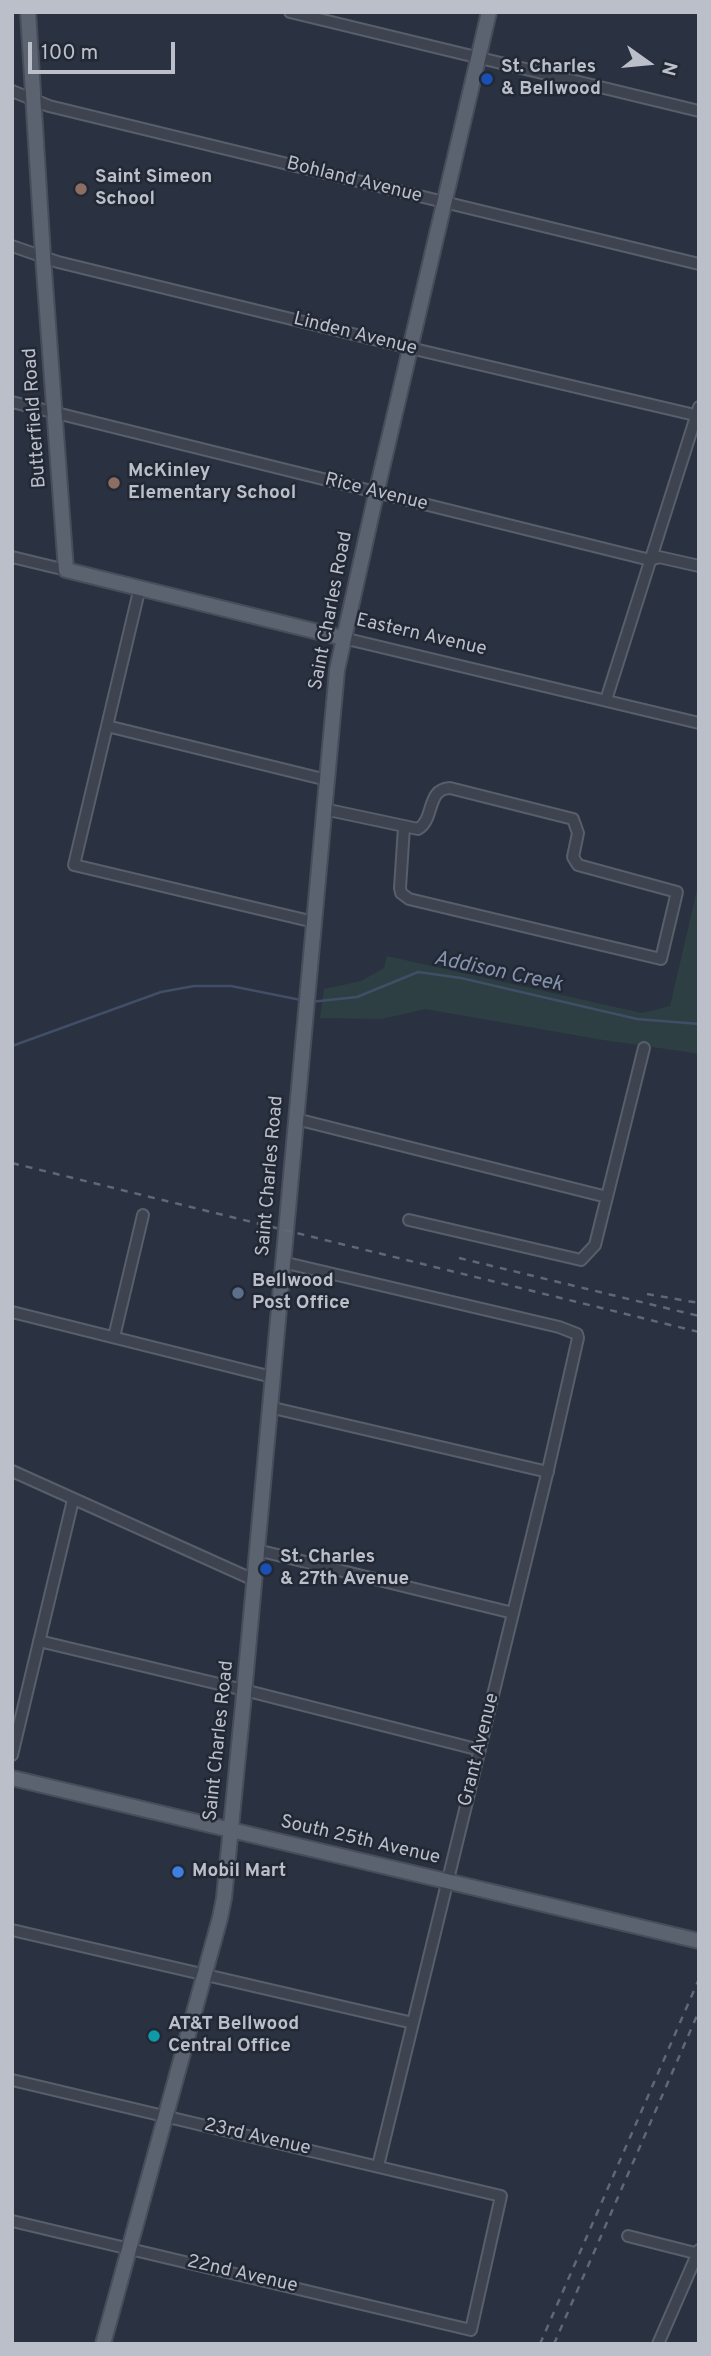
<!DOCTYPE html>
<html>
<head>
<meta charset="utf-8">
<style>
  body { margin:0 }
  #map { position:relative; width:711px; height:2356px; overflow:hidden; background:#2a3140; font-family:Overpass,sans-serif }
  canvas { display:block }
  .frame { position:absolute; inset:0; border:14px solid #babfca; pointer-events:none }
  .north { position:absolute; left:613px; top:28px; width:70px; height:70px; -webkit-text-stroke:5px #222935; paint-order:stroke; rotate:105deg; font-size:19px; font-weight:700; line-height:28px; text-align:center; color:#babfca }
  .north::after { content:''; display:block; margin:auto; width:24px; height:32px; background:#babfca; clip-path:polygon(50% 0,100% 100%,50% 72%,0 100%) }
  .scale { position:absolute; left:28px; top:42px; width:147px; height:32px; box-sizing:border-box; border:4px solid #babfca; border-top:0; padding-left:9px; font-size:21px; line-height:24px; white-space:nowrap; color:#babfca; -webkit-text-stroke:5px #222935; paint-order:stroke }
</style>
</head>
<body>
<div id="map">
<canvas width="711" height="2356"></canvas>
<div class="frame"></div>
<div class="north">N</div>
<div class="scale">100 m</div>
</div>
<script>
const c = document.querySelector('canvas').getContext('2d');
c.lineJoin = 'round';
function fill(path, color) {
  c.fillStyle = color;
  c.fill(path, 'evenodd');
}
function strokePath(path, color, width, dash) {
  c.strokeStyle = color;
  c.lineWidth = width;
  c.lineCap = dash ? 'butt' : 'round';
  c.setLineDash(dash || []);
  c.stroke(path);
}
function write(font, color, halo, rows, align = 'center') {
  c.font = font + ' Overpass,sans-serif';
  c.lineWidth = 5;
  c.setLineDash([]);
  c.textBaseline = 'middle';
  c.strokeStyle = halo;
  c.fillStyle = color;
  for (const [text, x, y, turn = 0] of rows) {
    c.save();
    c.translate(x, y);
    c.rotate((+turn || 0) * Math.PI / 180);
    c.textAlign = isNaN(turn) ? turn : align;
    if (halo) c.strokeText(text, 0, 0);
    c.fillText(text, 0, 0);
    c.restore();
  }
}
fill(new Path2D(`
  M 699,881 L 699,1056 L 694,1053 L 603,1040 L 425,1009 L 382,1019 L 320,1018 L 324,989 L 361,981 L 384,968 L 387,956 L 642,1013 L 670,1006 Z`), '#2d3f42');
strokePath(new Path2D(`
  M 310,1002 L 357,997 L 418,972 L 461,978 L 637,1019 L 699,1024
  M 12,1046 L 161,992 L 194,986 L 231,986 L 301,1000`), '#414e67', 2.5);
const minor = new Path2D(`
  M 290,12 L 699,111
  M 12,91 L 49,106 L 699,264
  M 12,246 L 58,262 L 410,348 L 699,416
  M 12,402 L 650,560 L 659,557 L 699,566
  M 12,557 L 66,570
  M 140,587 L 74,865 L 314,922
  M 343,638 L 699,723
  M 606,700 L 699,407
  M 107,726 L 327,780
  M 324,809 L 418,829 C 435,819 426,789 450,788 L 573,819 L 578,833 L 573,857 L 578,865 L 677,892 L 661,959 L 409,899 L 401,893 L 400,888 L 404,827
  M 296,1119 L 607,1197
  M 409,1220 L 581,1260 L 595,1245 L 644,1048
  M 282,1262 L 559,1327 L 577,1334 L 578,1338 L 548,1470 L 378,2166
  M 12,1312 L 272,1377
  M 114,1337 L 143,1215
  M 269,1407 L 548,1472
  M 12,1471 L 254,1580
  M 257,1550 L 513,1613
  M 39,1641 L 244,1690 L 480,1750
  M 12,1755 L 73,1500
  M 12,1930 L 413,2023
  M 12,2080 L 501,2196 L 471,2330 L 12,2221
  M 628,2236 L 699,2254
  M 658,2344 L 699,2250`);
const major = new Path2D(`
  M 28,12 L 43,256 L 66,570 L 343,638
  M 12,1778 L 699,1941
  M 103,2344 L 220,1918 L 224,1898 L 243,1705 L 337,670 L 376,494 L 489,12`);
strokePath(minor, '#585f6a', 14);
strokePath(major, '#474d59', 18);
strokePath(minor, '#3d4450', 10);
strokePath(major, '#5c6370', 14);
strokePath(new Path2D(`
  M 12,1163 L 699,1332
  M 459,1258 L 699,1316
  M 647,1294 L 699,1303
  M 540,2344 L 699,1979
  M 554,2344 L 699,2011`), '#606776', 2.5, [7, 7]);
for (const [x, y, r, color] of [
  [487,79,7,"#1a4fb4"],
  [81,189,7,"#8d6e63"],
  [114,483,7,"#8d6e63"],
  [238,1293,7,"#5c6f8a"],
  [266,1569,7,"#1a4fb4"],
  [178,1872,7,"#3f7fe0"],
  [154,2036,7,"#0f9aa8"]
]) {
  const dot = new Path2D();
  dot.arc(x, y, r, 0, 2 * Math.PI);
  c.fillStyle = color;
  c.fill(dot);
  strokePath(dot, '#222935', 2.5);
}
write('bold 19px', '#babfca', '#222935', [
  ["St. Charles",501,68],
  ["& Bellwood",501,90],
  ["Saint Simeon",95,178],
  ["School",95,200],
  ["McKinley",128,472],
  ["Elementary School",128,494],
  ["Bellwood",252,1282],
  ["Post Office",252,1304],
  ["St. Charles",280,1558],
  ["& 27th Avenue",280,1580],
  ["Mobil Mart",192,1872],
  ["AT&T Bellwood",168,2025],
  ["Central Office",168,2047]
], 'left');
write('19px', '#babfca', '#222935', [
  ["Bohland Avenue",354,181,14],
  ["Linden Avenue",355,335,14],
  ["Butterfield Road",36,418,-94],
  ["Rice Avenue",376,493,14],
  ["Saint Charles Road",332,611,-79],
  ["Eastern Avenue",421,636,13],
  ["Saint Charles Road",271,1176,-85],
  ["Saint Charles Road",220,1741,-84],
  ["Grant Avenue",480,1750,-76],
  ["South 25th Avenue",360,1841,13],
  ["23rd Avenue",257,2138,13],
  ["22nd Avenue",242,2275,13]
]);
write('italic 21px', '#8593ae', '#222935', [
  ["Addison Creek",498,973,12]
]);
</script>
</body>
</html>
